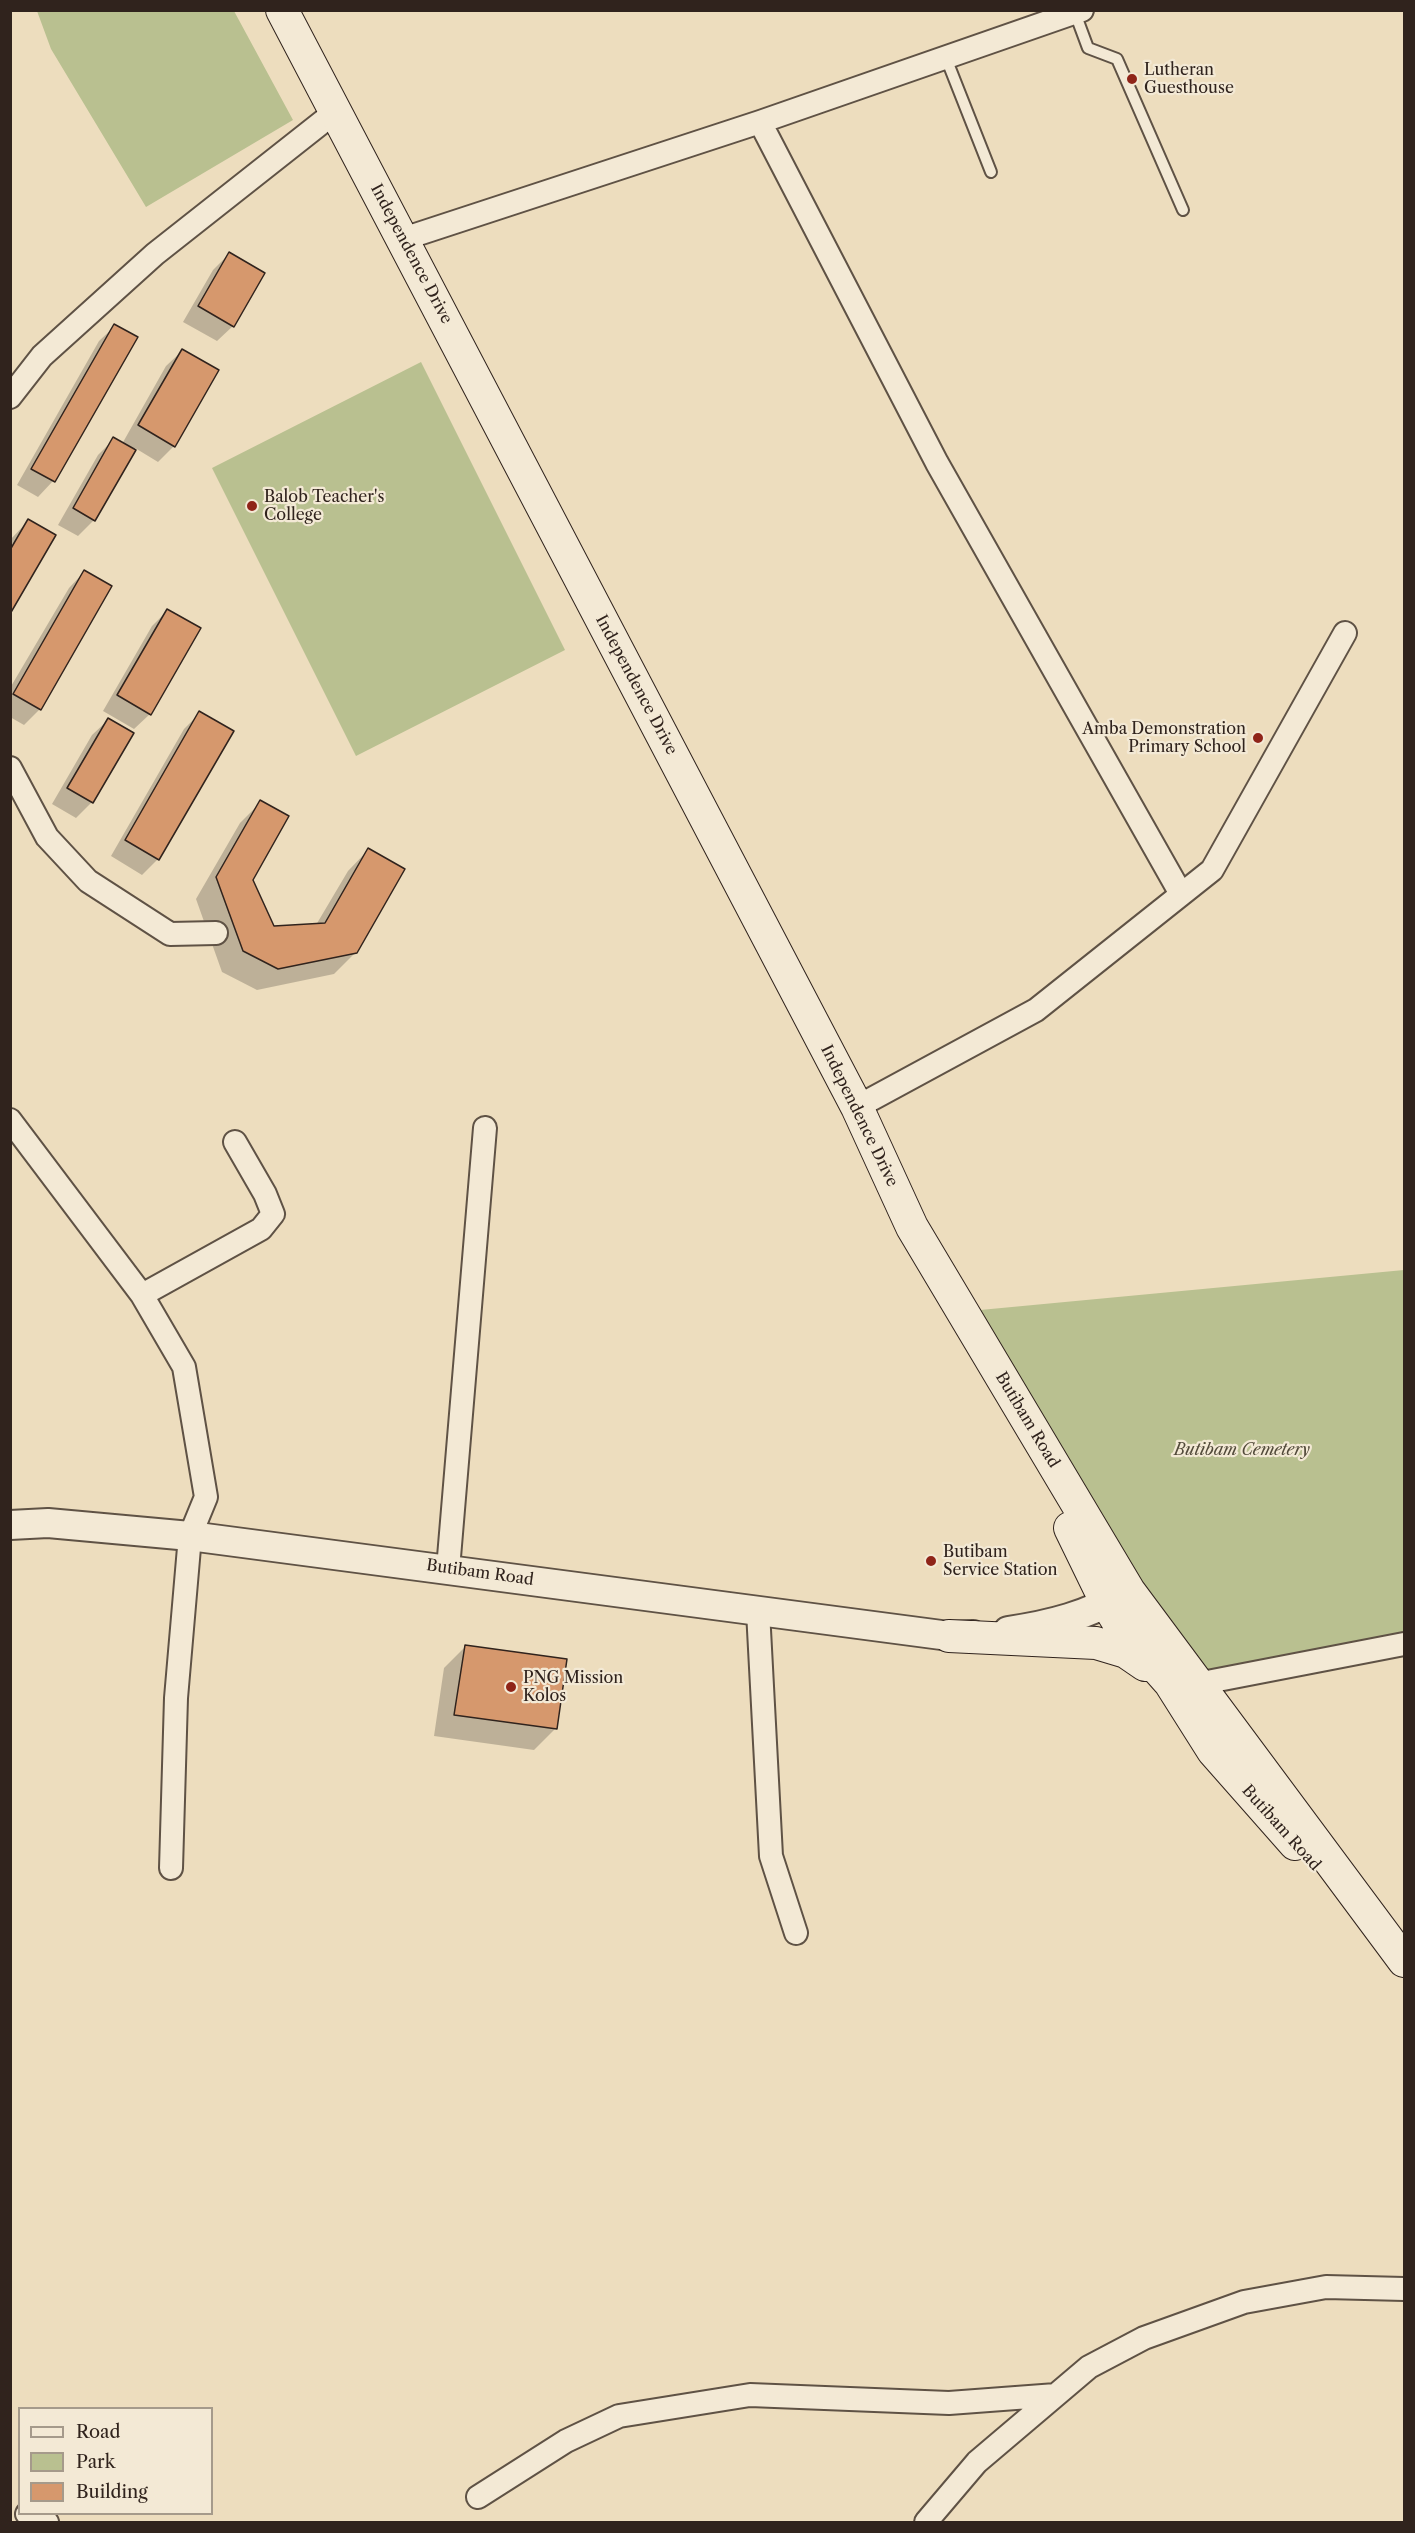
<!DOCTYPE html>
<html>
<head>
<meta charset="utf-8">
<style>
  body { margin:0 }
  #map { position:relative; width:1415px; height:2533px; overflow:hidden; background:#edddbe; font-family:"Libre Caslon Text",serif }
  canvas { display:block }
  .frame { position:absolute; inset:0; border:12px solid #30231d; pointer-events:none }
  .legend { position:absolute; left:18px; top:2407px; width:195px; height:108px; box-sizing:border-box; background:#f3e9d5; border:2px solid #a59a8b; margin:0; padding:8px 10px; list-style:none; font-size:18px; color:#30231d }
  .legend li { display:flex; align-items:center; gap:12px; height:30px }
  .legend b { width:30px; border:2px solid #a59a8b }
</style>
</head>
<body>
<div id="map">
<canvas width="1415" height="2533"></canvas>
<div class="frame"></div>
<ul class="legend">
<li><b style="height:8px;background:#f3e9d5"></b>Road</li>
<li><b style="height:16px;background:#b9c090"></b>Park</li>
<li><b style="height:16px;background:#d6986d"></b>Building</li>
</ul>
</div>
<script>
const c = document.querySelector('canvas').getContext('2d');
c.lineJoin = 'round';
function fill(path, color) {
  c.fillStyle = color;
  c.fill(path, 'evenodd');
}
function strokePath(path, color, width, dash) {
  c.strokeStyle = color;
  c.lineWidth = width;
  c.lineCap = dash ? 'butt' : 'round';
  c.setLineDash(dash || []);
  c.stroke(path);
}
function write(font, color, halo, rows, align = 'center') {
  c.font = font + ' "Libre Caslon Text",serif';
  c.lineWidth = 4.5;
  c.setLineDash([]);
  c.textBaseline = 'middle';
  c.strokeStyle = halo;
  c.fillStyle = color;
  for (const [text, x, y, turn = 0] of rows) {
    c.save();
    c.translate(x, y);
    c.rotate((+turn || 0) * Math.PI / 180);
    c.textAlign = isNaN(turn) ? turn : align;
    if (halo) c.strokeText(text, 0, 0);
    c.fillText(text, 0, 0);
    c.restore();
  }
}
fill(new Path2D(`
  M 37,11 L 234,11 L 293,120 L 146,207 L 51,49 Z
  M 421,362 L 565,650 L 356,756 L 212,468 Z
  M 1404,1270 L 1404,1637 L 1197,1684 L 959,1312 Z`), '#b9c090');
fill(new Path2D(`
  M 229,254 L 233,326 L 217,341 L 183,322 L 213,270 Z
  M 115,326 L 53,481 L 38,497 L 17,485 L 99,341 Z
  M 182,351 L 174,446 L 158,462 L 135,448 L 94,520 L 78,536 L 58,525 L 98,455 L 114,439 L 122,444 L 166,366 Z
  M 28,521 L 10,611 L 10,540 Z
  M 84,572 L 110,587 L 40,709 L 24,725 L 10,717 L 10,688 L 69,588 Z
  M 167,611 L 150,714 L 134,729 L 103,711 L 152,626 Z
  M 200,713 L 158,859 L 142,875 L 111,856 L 184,729 Z
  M 108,720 L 92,802 L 76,818 L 52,804 L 92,735 Z
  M 261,802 L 251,880 L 273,927 L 316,925 L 348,871 L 369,849 L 356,952 L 334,974 L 257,990 L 222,972 L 196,899 L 240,823 Z
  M 465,1647 L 555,1729 L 534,1750 L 434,1736 L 444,1668 Z`), '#0003');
const building = new Path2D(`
  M 229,252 L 265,273 L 234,327 L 198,306 Z
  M 114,324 L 138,337 L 55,482 L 31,469 Z
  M 182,349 L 219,370 L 175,447 L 138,425 Z
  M 113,437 L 136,450 L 95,521 L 73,508 Z
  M 28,519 L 56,535 L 10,614 L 10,550 Z
  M 84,570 L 112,586 L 41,710 L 13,694 Z
  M 167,609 L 201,628 L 151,715 L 117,695 Z
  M 199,711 L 234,731 L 159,860 L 125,840 Z
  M 108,718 L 134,733 L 93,803 L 67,788 Z
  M 260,800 L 289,816 L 253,880 L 274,926 L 325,923 L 368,848 L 405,869 L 357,953 L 278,969 L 243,951 L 216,877 Z
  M 465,1645 L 567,1659 L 557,1729 L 454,1715 Z`);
fill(building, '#d6986d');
strokePath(building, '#30231d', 1.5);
const service = new Path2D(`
  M 1075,13 L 1088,48 L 1117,59 L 1183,210
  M 946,58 L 991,172`);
const minor = new Path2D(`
  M 760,122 L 937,463 L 1181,894
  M 403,239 L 760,122 L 1082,10
  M 10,397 L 42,356 L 155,254 L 335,112
  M 10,768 L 47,837 L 88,881 L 170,934 L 216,933
  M 857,1107 L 1036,1010 L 1212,870 L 1345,633
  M 10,1120 L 142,1295 L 184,1367 L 206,1497 L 190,1536 L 176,1698 L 171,1868
  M 142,1295 L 261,1229 L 273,1214 L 265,1194 L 235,1142
  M 448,1569 L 485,1128
  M 758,1611 L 771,1856 L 796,1933
  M 1197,1684 L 1404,1644
  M 478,2497 L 566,2441 L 619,2416 L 750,2395 L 949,2403 L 1056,2395
  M 27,2514 L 47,2522
  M 926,2522 L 977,2462 L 1089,2367 L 1144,2338 L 1244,2302 L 1326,2287 L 1404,2289`);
const tertiary = new Path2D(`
  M 10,1525 L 48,1523 L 190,1536 L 949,1636 L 973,1635
  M 1008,1631 C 1050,1625 1089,1615 1125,1593`);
const secondary = new Path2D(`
  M 282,10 L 857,1107 L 912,1227 L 1129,1591 L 1404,1961
  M 1070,1528 L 1107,1604 L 1123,1630 L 1170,1683 L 1213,1751 L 1295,1844
  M 949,1636 L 1096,1643 L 1126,1652 L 1145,1665`);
strokePath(service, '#5f5245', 14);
strokePath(minor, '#5f5245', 26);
strokePath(tertiary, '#5f5245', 32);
strokePath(secondary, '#30231d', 34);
strokePath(service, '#f3e9d5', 10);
strokePath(minor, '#f3e9d5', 22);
strokePath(tertiary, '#f3e9d5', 28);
strokePath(secondary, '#f3e9d5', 32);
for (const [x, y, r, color] of [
  [1132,79,6,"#8f2418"],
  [252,506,6,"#8f2418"],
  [1258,738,6,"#8f2418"],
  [931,1561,6,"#8f2418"],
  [511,1687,6,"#8f2418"]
]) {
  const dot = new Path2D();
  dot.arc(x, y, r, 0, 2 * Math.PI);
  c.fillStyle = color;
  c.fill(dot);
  strokePath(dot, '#f3e9d5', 2);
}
write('16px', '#30231d', '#f3e9d5', [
  ["Lutheran",1144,70],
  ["Guesthouse",1144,88],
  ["Balob Teacher's",264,497],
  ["College",264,515],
  ["Amba Demonstration",1246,729,"right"],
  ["Primary School",1246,747,"right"],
  ["Butibam",943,1552],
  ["Service Station",943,1570],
  ["PNG Mission",523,1678],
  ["Kolos",523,1696]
], 'left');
write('16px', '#30231d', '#f3e9d5', [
  ["Independence Drive",411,254,62],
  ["Independence Drive",636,685,62],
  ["Independence Drive",859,1116,64],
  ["Butibam Road",1027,1420,59],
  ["Butibam Road",480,1573,8],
  ["Butibam Road",1281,1828,48]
]);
write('italic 16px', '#524a3a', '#f3e9d5', [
  ["Butibam Cemetery",1242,1450]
]);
</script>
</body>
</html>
